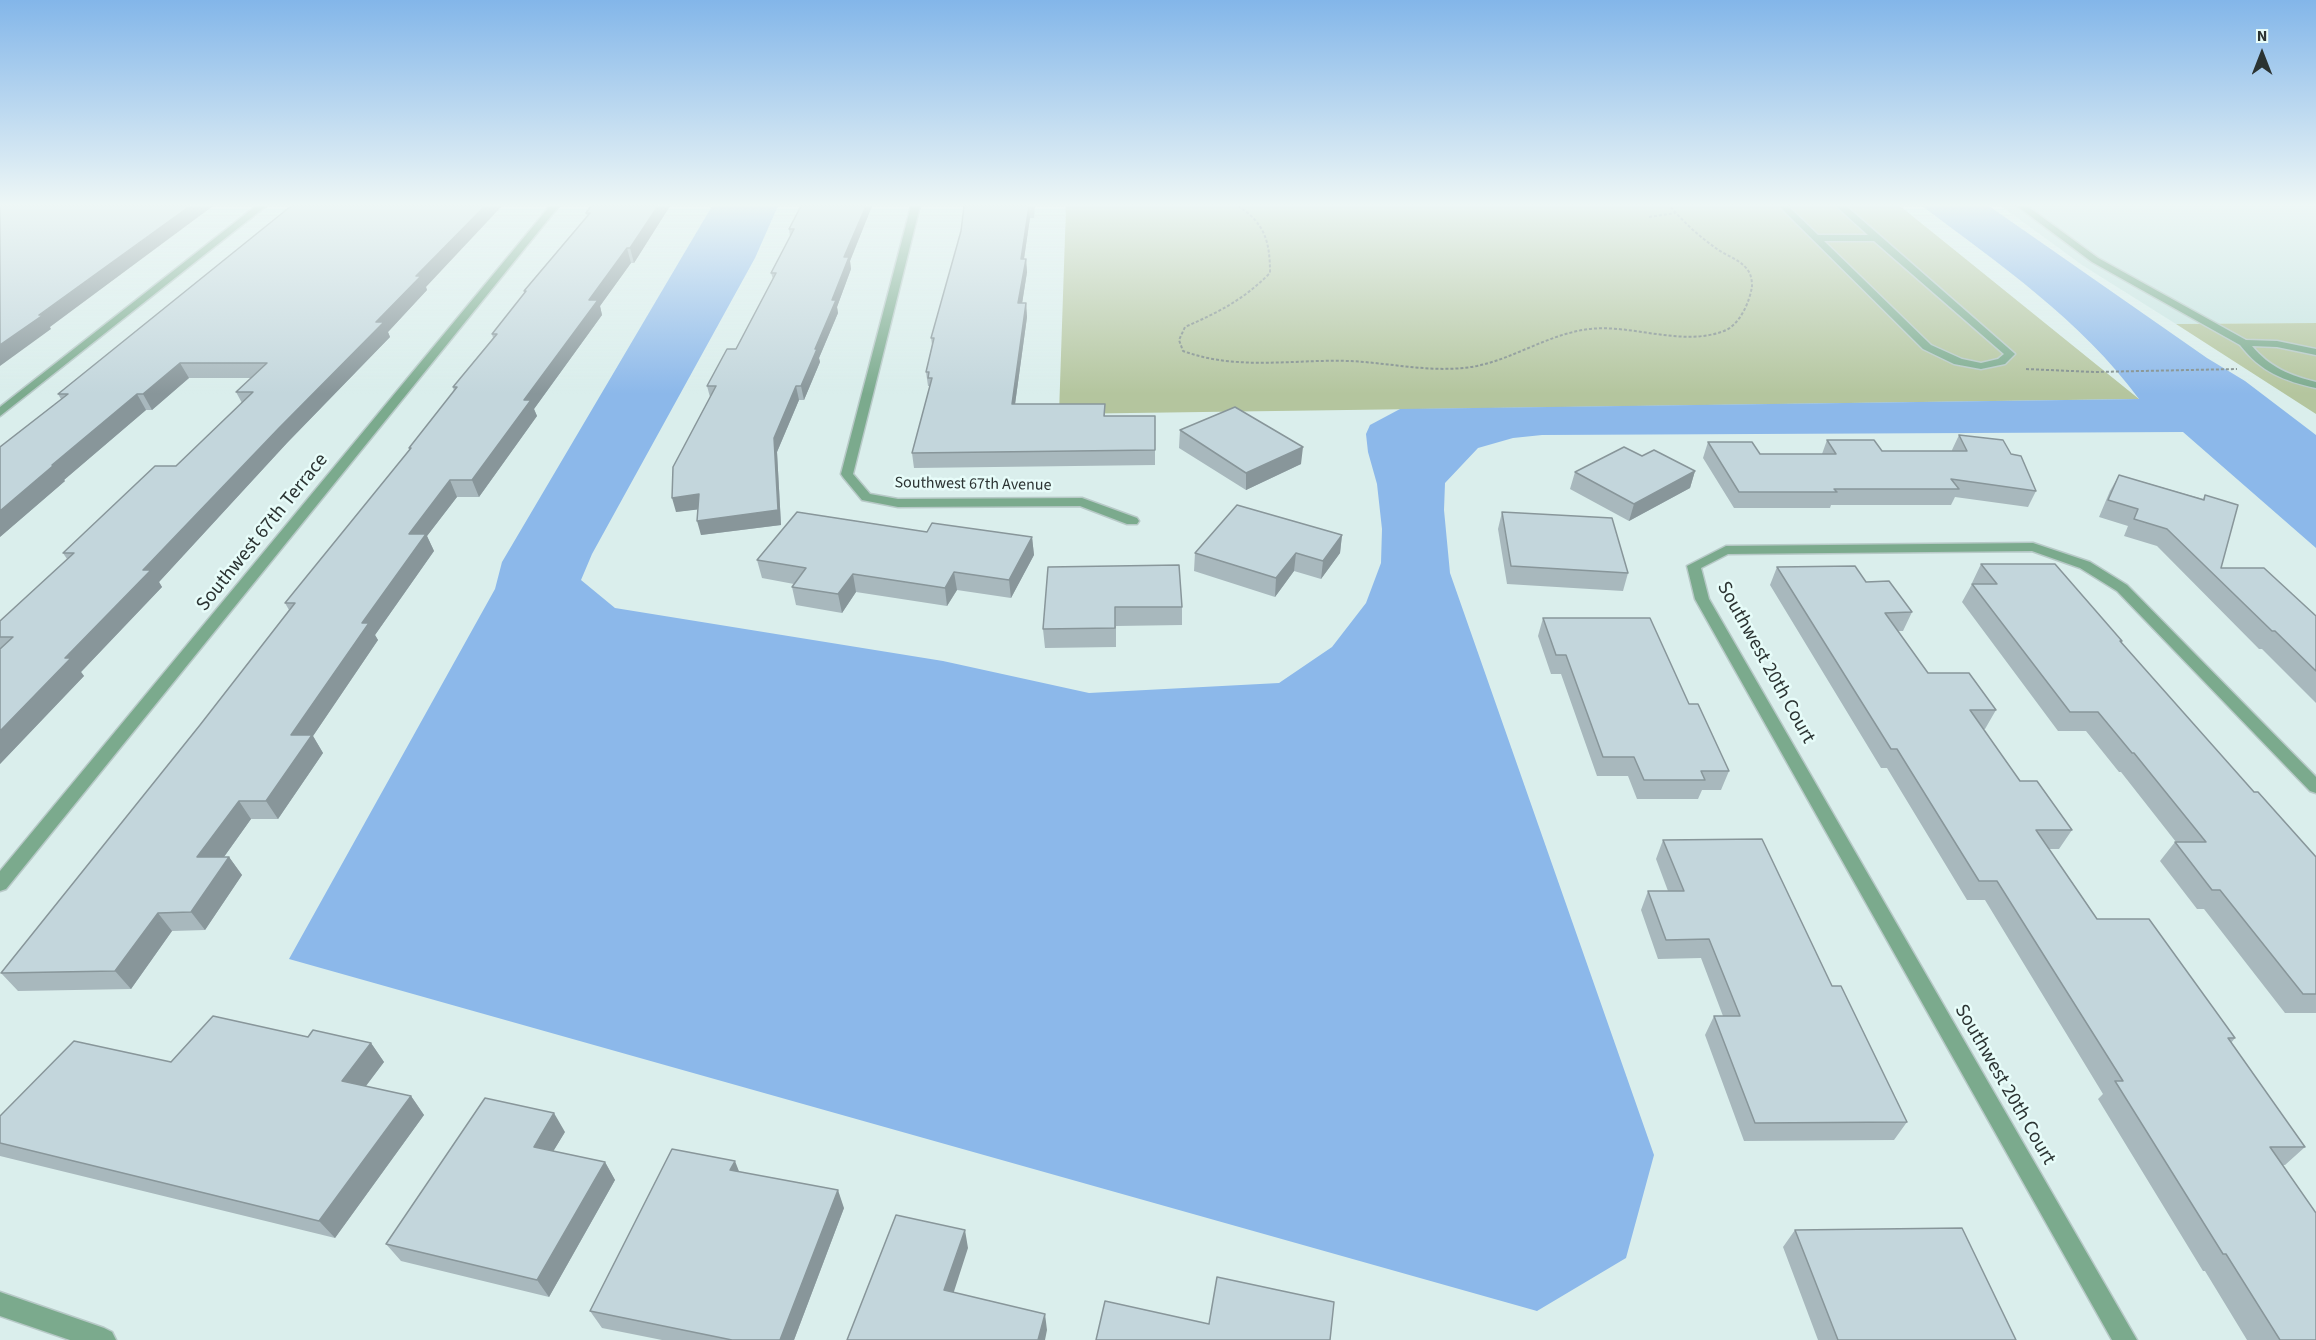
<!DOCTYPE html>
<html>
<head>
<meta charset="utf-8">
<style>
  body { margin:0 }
  #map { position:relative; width:2316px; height:1340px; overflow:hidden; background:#daeeec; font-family:"Source Sans 3",sans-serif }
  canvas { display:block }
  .north { position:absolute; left:2232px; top:24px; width:60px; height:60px; -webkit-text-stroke:4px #e7fcf9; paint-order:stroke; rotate:0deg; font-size:16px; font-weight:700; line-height:24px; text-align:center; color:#2b3332 }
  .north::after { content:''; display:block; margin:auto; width:21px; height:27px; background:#2b3332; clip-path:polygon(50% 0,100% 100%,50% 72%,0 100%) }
</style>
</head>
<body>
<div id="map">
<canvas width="2316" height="1340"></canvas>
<div class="north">N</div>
</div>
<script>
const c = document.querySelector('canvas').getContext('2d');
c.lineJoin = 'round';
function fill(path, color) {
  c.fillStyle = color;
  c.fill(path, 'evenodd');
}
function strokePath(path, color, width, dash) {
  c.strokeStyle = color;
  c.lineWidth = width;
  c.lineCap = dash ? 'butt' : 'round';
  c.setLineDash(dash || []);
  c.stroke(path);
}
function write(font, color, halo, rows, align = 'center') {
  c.font = font + ' "Source Sans 3",sans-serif';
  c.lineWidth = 5;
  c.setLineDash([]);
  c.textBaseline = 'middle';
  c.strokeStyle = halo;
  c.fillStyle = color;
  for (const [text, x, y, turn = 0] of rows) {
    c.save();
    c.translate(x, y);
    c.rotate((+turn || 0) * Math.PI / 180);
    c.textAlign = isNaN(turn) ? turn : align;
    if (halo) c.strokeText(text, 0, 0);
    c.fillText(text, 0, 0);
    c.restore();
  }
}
fill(new Path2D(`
  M 2001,206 L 2316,206 L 2316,323 L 2176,324 L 2082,265 Z`), '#c7e4e1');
fill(new Path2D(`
  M 1066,206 L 1900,206 L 2139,399 L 1059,414 Z
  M 2316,323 L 2316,414 L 2176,324 Z`), '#b4c59e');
fill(new Path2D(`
  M 712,206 L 778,206 L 755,258 L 592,554 L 581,580 L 615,608 L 943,661 L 1089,693 L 1279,683 L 1332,647 L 1366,603 L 1381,563 L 1382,529 L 1377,484 L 1368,452 L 1366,434 L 1370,425 L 1400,409 L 2139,399 C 2081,320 1999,264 1922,206 L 1989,206 L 2207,358 L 2245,381 L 2316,435 L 2316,548 L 2183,432 L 1542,435 L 1513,438 L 1478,448 L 1445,483 L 1444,510 L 1450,573 L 1654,1155 L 1626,1258 L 1537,1311 L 289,959 L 495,589 L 502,562 Z`), '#8cb8ea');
const service = new Path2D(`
  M 1779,206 L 1788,206 L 1818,235 L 1868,235 L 1836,206 L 1846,206 L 2015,354 L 2005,364 L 1981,369 L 1954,364 L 1923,349 ZM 1824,241 L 1874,241 L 2004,354 L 1998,359 L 1981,363 L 1962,359 L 1931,345 Z
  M 2017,206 L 2027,206 L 2098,258 L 2246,340 L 2277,341 L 2316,349 L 2316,355 L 2277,347 L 2252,346 C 2269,367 2291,376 2316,382 L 2316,388 C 2284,381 2261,372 2240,345 L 2092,262 Z`);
const minor = new Path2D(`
  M 256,206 L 266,206 L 0,416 L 0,407 Z
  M 550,206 L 559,206 L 6,889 L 0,891 L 0,871 Z
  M 911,206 L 920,206 L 853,474 L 870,494 L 898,499 L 1082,498 L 1137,518 L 1139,521 L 1137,524 L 1127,524 L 1080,506 L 898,507 L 862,500 L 843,477 L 841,474 Z
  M 2033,543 L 2090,562 L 2127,585 L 2316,777 L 2316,793 L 2310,791 L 2117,591 L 2080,568 L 2032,551 L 1728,554 L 1701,568 L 1709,599 L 2137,1340 L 2112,1340 L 1695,599 L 1687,566 L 1726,546 Z
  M 0,1292 L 104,1328 L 112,1332 L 116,1340 L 70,1340 L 0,1316 Z`);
strokePath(service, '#b7c9c7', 3);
strokePath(minor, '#b7c9c7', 3);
strokePath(new Path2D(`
  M 1238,206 C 1265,223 1270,242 1270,273 C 1243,300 1219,312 1185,327 L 1179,340 L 1183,351 C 1238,371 1293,359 1350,361 C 1392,363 1435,374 1477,366 C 1515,358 1549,334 1589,329 C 1633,324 1681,347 1724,331 C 1740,325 1750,301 1752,286 C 1752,280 1751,274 1747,269 C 1739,259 1727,256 1717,249 C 1700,237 1683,222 1670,206
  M 1649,217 L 1675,213
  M 2026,369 L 2094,372 L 2237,369`), '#7e8b8a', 2, [3, 2]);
fill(service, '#7baa8d');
fill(minor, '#7baa8d');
fill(new Path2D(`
  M 591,206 L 670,206 L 634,263 L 631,263 L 600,306 L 602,315 L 534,409 L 537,416 L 479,497 L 457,497 L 427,536 L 434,551 L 375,635 L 378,640 L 313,736 L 323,753 L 278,819 L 251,819 L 224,857 L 229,857 L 242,875 L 205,930 L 172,931 L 131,989 L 18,991 L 1,973 L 200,725 L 289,610 L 285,603 L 409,450 L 409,448 L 454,391 L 453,387 L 493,338 L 492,334 L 525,293 L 524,291 L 587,216 L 586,213 Z
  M 801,206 L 872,206 L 850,261 L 851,269 L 837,307 L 838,313 L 819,358 L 820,362 L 804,400 L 799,400 L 777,452 L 781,525 L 701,535 L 698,509 L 676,512 L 710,397 L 707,386 L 736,349 L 773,279 L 771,273 L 790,237 L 789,229 Z
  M 964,206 L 1035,206 L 1034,218 L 1030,218 L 1024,259 L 1026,259 L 1027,272 L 1022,303 L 1026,303 L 1027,317 L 1015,404 L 1105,404 L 1105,416 L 1155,416 L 1155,465 L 914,468 L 912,453 L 929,389 L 929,386 L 928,386 L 926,372 L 932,345 L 931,338 L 961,231 Z
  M 426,287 L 427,290 L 388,332 L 390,337 L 287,443 L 159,582 L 162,587 L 81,672 L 84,676 L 0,764 L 0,621 L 67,559 L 63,553 L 176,466 L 242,403 L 236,392 L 251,378 L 189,378 L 152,410 L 146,410 L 64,480 L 65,481 L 0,537 L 61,399 L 58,394 Z
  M 1180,430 L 1301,464 L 1246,490 L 1179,448 Z
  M 1959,435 L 2011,454 L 2036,491 L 2028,507 L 1955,497 L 1951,505 L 1831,505 L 1830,508 L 1734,508 L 1703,458 L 1708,442 L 1760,454 L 1822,454 L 1827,440 L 1882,451 L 1952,451 L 1952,450 Z
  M 1642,456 L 1695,471 L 1690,488 L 1629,521 L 1570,489 L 1575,472 Z
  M 2119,475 L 2203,499 L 2205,495 L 2221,568 L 2316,616 L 2316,703 L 2262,649 L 2259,649 L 2157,546 L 2124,536 L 2128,526 L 2099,517 L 2110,491 Z
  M 1502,512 L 1628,573 L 1623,591 L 1507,584 L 1498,529 Z
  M 927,532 L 1032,537 L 1034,555 L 1011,598 L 957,590 L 947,606 L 856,592 L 842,613 L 796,605 L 792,587 L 794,584 L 762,578 L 757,560 Z
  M 1342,535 L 1340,553 L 1321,579 L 1294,571 L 1275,597 L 1194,571 L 1195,553 Z
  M 1981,564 L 2122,641 L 2121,642 L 2254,792 L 2316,857 L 2316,1013 L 2285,1013 L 2204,909 L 2197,909 L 2160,861 L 2175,842 L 2176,842 L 2121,772 L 2119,772 L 2086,731 L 2058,731 L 1962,602 L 1972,584 L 1973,584 L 1972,583 Z
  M 1048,567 L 1182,607 L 1182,625 L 1116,626 L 1116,647 L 1045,648 L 1043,629 Z
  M 1777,567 L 1866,582 L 1912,612 L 1903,631 L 1898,631 L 1928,673 L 1996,710 L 1985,729 L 1983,729 L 2020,781 L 2072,830 L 2059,849 L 2049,849 L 2097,919 L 2235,1038 L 2231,1043 L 2305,1147 L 2285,1165 L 2283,1165 L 2316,1340 L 2247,1340 L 2205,1271 L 2203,1271 L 2098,1099 L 2103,1094 L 1985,900 L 1967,900 L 1887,768 L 1881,768 L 1770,585 Z
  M 1543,618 L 1689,704 L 1729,771 L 1721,790 L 1702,790 L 1698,799 L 1637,799 L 1628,776 L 1597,776 L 1561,674 L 1551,674 L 1538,636 Z
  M 1663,840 L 1832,986 L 1907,1122 L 1894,1140 L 1744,1141 L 1705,1035 L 1714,1016 L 1723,1016 L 1701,958 L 1658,959 L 1641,910 L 1648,891 L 1668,891 L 1656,859 Z
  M 308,1037 L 371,1043 L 384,1062 L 366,1086 L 411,1096 L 424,1115 L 335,1238 L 0,1156 L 0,1116 L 171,1062 Z
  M 565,1132 L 553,1151 L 605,1162 L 615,1180 L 549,1297 L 401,1261 L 386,1244 Z
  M 740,1172 L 844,1208 L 794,1340 L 662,1340 L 602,1328 L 590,1311 Z
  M 1795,1230 L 2016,1340 L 1818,1340 L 1783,1247 Z`), '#a8b8bd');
fill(new Path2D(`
  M 190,206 L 213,206 L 50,327 L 51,329 L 0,366 L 0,345 L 39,315 Z
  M 485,206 L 502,206 L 426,287 L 427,290 L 388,332 L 390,337 L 287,443 L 159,582 L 162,587 L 81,672 L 84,676 L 0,764 L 0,731 L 143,570 L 376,322 L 416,276 Z
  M 658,206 L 670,206 L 634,263 L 630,248 Z
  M 866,206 L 872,206 L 850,261 L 851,269 L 837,307 L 838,313 L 819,358 L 820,362 L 804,400 L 801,386 L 832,300 L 844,257 Z
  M 1029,206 L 1030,218 L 1022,272 L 1021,259 Z
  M 627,248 L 631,263 L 600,306 L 602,315 L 534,409 L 537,416 L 479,497 L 472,480 L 589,300 Z
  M 1026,259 L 1027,272 L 1020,317 L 1018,303 Z
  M 1026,303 L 1027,317 L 1013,419 L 1012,404 Z
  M 180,363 L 189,378 L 152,410 L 143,394 Z
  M 796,386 L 799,400 L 777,452 L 781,525 L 701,535 L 697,521 L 774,438 Z
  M 137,394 L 146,410 L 64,480 L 65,481 L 0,537 L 0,511 L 52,465 Z
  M 1303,447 L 1301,464 L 1246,490 L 1246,473 Z
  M 1695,471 L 1690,488 L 1629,521 L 1634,504 Z
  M 450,480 L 457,497 L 427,536 L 434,551 L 375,635 L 378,640 L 313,736 L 323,753 L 278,819 L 266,801 L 291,735 L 362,623 L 409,534 Z
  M 699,494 L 702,509 L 676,512 L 672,498 Z
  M 1342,535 L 1340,553 L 1321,579 L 1323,561 Z
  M 1032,537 L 1034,555 L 1011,598 L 1009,580 Z
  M 1296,553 L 1294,571 L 1275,597 L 1276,578 Z
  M 954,572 L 957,590 L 947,606 L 945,588 Z
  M 853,574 L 856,592 L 842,613 L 838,594 Z
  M 239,801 L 251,819 L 211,875 L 197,857 Z
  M 229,857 L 242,875 L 205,930 L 191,912 Z
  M 158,913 L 172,931 L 131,989 L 115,971 Z
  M 371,1043 L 384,1062 L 356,1099 L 342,1081 Z
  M 411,1096 L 424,1115 L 335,1238 L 319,1221 Z
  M 554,1113 L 565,1132 L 545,1165 L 534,1147 Z
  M 735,1161 L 742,1179 L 730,1170 Z
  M 605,1162 L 615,1180 L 549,1297 L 537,1280 Z
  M 838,1190 L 844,1208 L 794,1340 L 780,1340 Z
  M 965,1230 L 968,1248 L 949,1307 L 944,1290 Z
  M 1045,1314 L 1047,1330 L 1045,1340 L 1038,1340 Z`), '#88969a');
const building = new Path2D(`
  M 0,206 L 190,206 L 39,315 L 43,315 L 0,345 Z
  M 291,206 L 485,206 L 416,276 L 421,276 L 376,322 L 384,322 L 279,428 L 143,570 L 151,570 L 65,658 L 71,658 L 0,731 L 0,649 L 13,637 L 0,637 L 0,621 L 74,553 L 63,553 L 155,466 L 176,466 L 253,392 L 236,392 L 267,363 L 180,363 L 143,394 L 137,394 L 52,465 L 54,465 L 0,511 L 0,447 L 68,394 L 58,394 Z
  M 591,206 L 658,206 L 630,248 L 627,248 L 589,300 L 598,300 L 524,400 L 531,400 L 472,480 L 450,480 L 409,534 L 426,534 L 362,623 L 369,623 L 291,735 L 312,735 L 266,801 L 239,801 L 197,857 L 229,857 L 191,912 L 158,913 L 115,971 L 1,973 L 200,725 L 295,603 L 285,603 L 411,448 L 409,448 L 457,387 L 453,387 L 497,334 L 492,334 L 526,291 L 524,291 L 590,213 L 586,213 Z
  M 801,206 L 866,206 L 844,257 L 849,257 L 832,300 L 836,300 L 815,349 L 817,349 L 801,386 L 796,386 L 774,438 L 778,510 L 697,521 L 699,494 L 672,498 L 673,467 L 716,386 L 707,386 L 727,349 L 736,349 L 776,273 L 771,273 L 794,229 L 789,229 Z
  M 964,206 L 1029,206 L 1021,259 L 1026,259 L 1018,303 L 1026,303 L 1012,404 L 1105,404 L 1104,416 L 1155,416 L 1155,450 L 912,453 L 932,378 L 928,378 L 929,372 L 926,372 L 934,338 L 931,338 L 961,231 Z
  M 1235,407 L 1303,447 L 1246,473 L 1180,430 Z
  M 1959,435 L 2003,440 L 2011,454 L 2021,456 L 2036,491 L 1951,479 L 1959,489 L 1834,489 L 1837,492 L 1739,492 L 1708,442 L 1752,442 L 1760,454 L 1836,454 L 1827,440 L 1874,440 L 1882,451 L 1967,451 Z
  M 1624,447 L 1642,456 L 1654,450 L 1695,471 L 1634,504 L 1575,472 Z
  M 2119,475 L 2204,500 L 2205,495 L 2238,505 L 2221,568 L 2264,568 L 2316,616 L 2316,671 L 2275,631 L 2272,631 L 2167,529 L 2134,519 L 2138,509 L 2108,500 Z
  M 1237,505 L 1342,535 L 1323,561 L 1296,553 L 1276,578 L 1195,553 Z
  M 797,512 L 927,532 L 932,523 L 1032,537 L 1009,580 L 954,572 L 945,588 L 853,574 L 838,594 L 792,587 L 806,568 L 757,560 Z
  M 1502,512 L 1612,518 L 1628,573 L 1511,566 Z
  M 1981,564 L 2055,564 L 2122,641 L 2120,641 L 2254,792 L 2258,792 L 2316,857 L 2316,994 L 2303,994 L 2220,890 L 2212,890 L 2175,842 L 2206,842 L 2134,753 L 2132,753 L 2098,712 L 2070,712 L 1972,584 L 1997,584 Z
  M 1179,565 L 1182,607 L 1115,607 L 1115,628 L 1043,629 L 1048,567 Z
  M 1855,566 L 1866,582 L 1889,581 L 1912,612 L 1885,613 L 1928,673 L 1969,673 L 1996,710 L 1970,710 L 2020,781 L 2037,781 L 2072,830 L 2036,830 L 2097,919 L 2149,919 L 2235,1038 L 2228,1038 L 2305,1147 L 2270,1147 L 2316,1213 L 2316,1340 L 2280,1340 L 2226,1254 L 2223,1254 L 2115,1081 L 2123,1081 L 1997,881 L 1979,881 L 1897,749 L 1891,749 L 1777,567 Z
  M 1543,618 L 1650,618 L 1689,704 L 1698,704 L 1729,771 L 1701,771 L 1705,780 L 1644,780 L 1634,757 L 1603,757 L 1566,655 L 1556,655 Z
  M 1762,839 L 1832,986 L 1841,986 L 1907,1122 L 1755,1123 L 1714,1016 L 1740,1016 L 1709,939 L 1666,940 L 1648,891 L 1684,891 L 1663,840 Z
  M 213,1016 L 308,1037 L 313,1030 L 371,1043 L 342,1081 L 411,1096 L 319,1221 L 0,1143 L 0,1116 L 74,1041 L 171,1062 Z
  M 485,1098 L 554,1113 L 534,1147 L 605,1162 L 537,1280 L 386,1244 Z
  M 672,1149 L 735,1161 L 730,1170 L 838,1190 L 780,1340 L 732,1340 L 590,1311 Z
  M 896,1215 L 965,1230 L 944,1290 L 1045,1314 L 1038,1340 L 847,1340 Z
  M 1962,1228 L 2016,1340 L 1838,1340 L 1795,1230 Z
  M 1217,1277 L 1334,1302 L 1330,1340 L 1096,1340 L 1105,1301 L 1209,1324 Z`);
fill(building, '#c3d6dc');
strokePath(building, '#88969a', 1.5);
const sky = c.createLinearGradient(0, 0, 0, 394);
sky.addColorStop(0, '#83b6e9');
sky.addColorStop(0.52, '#eef7f6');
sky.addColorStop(1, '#eef7f600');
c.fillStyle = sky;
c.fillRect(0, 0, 2316, 394);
write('16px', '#2b3332', '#e7fcf9', [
  ["Southwest 67th Avenue",973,485,1]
]);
write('20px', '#2b3332', '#e7fcf9', [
  ["Southwest 67th Terrace",263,533,-51],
  ["Southwest 20th Court",1765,663,61],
  ["Southwest 20th Court",2004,1085,60]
]);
</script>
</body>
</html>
